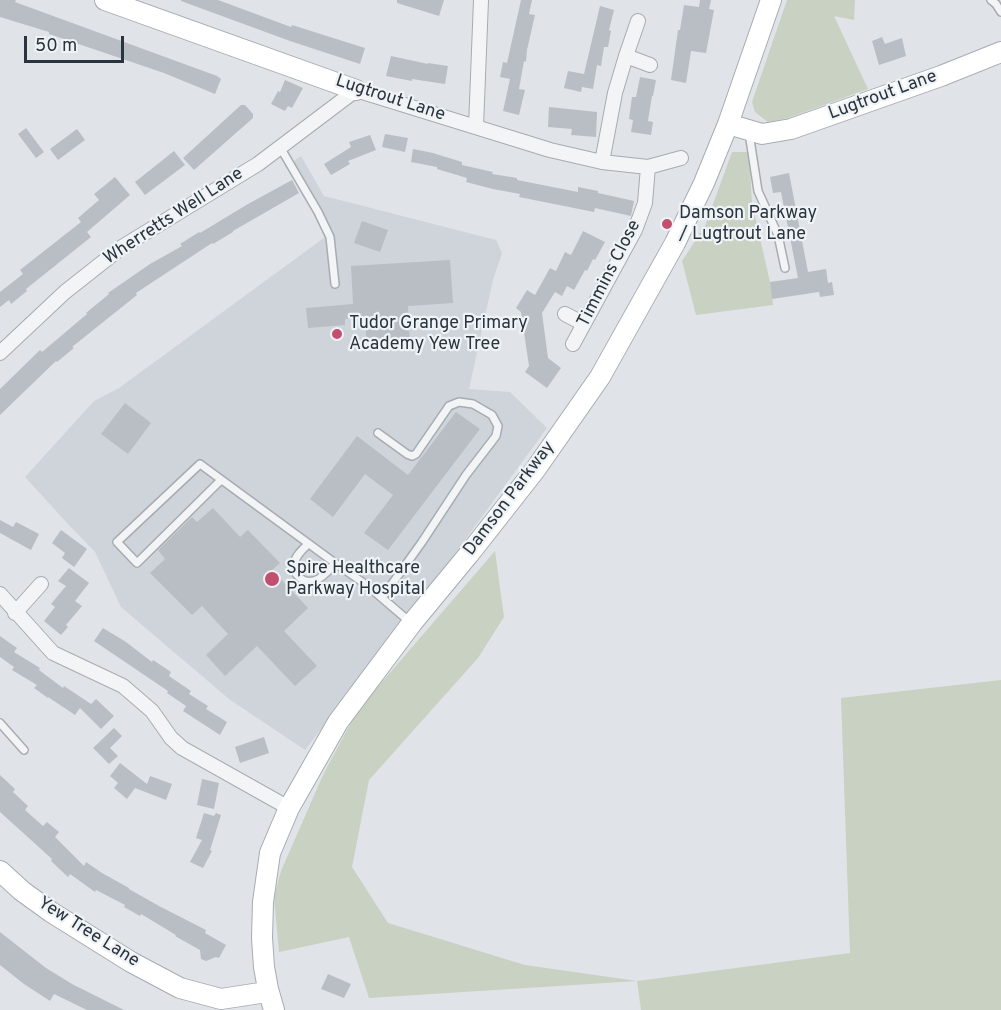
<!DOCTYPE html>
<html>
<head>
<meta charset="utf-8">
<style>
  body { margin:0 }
  #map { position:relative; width:1001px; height:1010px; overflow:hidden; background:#e0e4e8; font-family:Overpass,sans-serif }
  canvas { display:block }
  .scale { position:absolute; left:24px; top:36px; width:100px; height:27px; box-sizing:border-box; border:3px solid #2a343e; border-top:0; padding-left:8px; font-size:18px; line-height:21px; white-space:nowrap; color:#2a343e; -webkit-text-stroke:4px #eff3f6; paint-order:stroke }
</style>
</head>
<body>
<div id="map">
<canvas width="1001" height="1010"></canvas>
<div class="scale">50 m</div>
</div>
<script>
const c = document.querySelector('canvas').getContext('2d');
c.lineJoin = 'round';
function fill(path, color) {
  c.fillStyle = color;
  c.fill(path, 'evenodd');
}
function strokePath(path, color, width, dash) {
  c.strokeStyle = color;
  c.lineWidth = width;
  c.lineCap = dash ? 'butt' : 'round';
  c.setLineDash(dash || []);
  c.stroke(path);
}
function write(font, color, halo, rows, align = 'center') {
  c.font = font + ' Overpass,sans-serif';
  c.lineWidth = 4.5;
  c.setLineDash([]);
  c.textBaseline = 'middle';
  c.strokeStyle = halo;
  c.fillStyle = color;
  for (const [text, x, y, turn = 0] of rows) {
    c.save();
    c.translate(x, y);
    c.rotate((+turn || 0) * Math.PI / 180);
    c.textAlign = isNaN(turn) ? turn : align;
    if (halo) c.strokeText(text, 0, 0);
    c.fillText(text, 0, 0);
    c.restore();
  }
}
fill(new Path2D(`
  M 301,156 L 324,196 L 496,240 L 502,253 L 493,280 L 469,389 L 510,392 L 547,428 L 407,619 L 305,750 L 229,699 L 121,607 L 95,552 L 68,524 L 25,477 L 94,401 L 119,388 L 332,232 L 291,163 Z`), '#ced4da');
fill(new Path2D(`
  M 787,0 L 855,0 L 854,20 L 834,16 L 868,89 L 788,118 L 768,122 L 755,112 L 752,102 Z
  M 732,152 L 749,152 L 752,203 L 770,282 L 773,305 L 696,315 L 682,261 L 705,226 Z
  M 495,551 L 504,617 L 478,658 L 369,780 L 352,867 L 388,923 L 525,965 L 637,981 L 850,953 L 841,698 L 1001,680 L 1001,1010 L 641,1010 L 637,981 L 369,998 L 349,937 L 279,952 L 274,897 L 281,871 L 323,775 L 357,711 Z`), '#c8d1c2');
fill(new Path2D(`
  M 0,0 L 16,0 L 15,2 L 217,76 L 221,79 L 215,94 L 164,73 L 49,34 L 49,32 L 0,17 Z
  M 181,0 L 218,0 L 291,27 L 292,25 L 365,48 L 360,64 L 290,41 L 181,1 Z
  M 397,0 L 444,0 L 439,16 L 397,3 Z
  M 521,0 L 532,0 L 529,14 L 535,15 L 527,50 L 526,62 L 524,61 L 519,89 L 525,90 L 519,115 L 503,111 L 510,79 L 500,77 L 503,62 L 507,63 Z
  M 700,0 L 711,0 L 709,9 L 714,10 L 706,53 L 691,51 L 686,83 L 671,80 L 678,30 L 680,30 L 684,5 L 699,7 Z
  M 600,6 L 614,10 L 609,30 L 611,31 L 608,47 L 604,47 L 601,66 L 597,65 L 593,89 L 582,87 L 581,92 L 564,88 L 568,71 L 584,74 Z
  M 882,37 L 885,44 L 902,38 L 906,56 L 879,65 L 872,41 Z
  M 391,56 L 428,64 L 428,63 L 448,66 L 445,84 L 412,79 L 412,81 L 386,76 Z
  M 640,77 L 656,80 L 653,96 L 652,96 L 648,121 L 653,122 L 651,135 L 631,132 L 633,120 L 629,119 L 632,97 L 636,97 Z
  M 285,80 L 303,88 L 292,108 L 288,106 L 285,111 L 271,104 L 278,91 L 280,92 Z
  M 241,105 L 245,105 L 253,114 L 253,118 L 194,170 L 183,158 Z
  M 549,107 L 597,112 L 596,137 L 571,135 L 572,129 L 548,127 Z
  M 26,128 L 44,152 L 36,158 L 18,134 Z
  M 77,129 L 85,140 L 58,160 L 50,149 Z
  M 385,134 L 408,138 L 405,152 L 382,147 Z
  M 370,135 L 376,150 L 348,161 L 350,164 L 331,175 L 324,164 L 351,147 L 349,142 Z
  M 413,149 L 433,153 L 462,162 L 462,165 L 493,172 L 492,174 L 517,178 L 517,180 L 578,192 L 578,187 L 598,191 L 598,193 L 634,201 L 631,216 L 595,208 L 594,212 L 519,197 L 520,194 L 493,189 L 466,182 L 467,178 L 437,169 L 437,167 L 411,162 Z
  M 174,151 L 185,165 L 145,195 L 135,182 Z
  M 789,173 L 808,272 L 826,269 L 828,283 L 832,282 L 834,295 L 820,297 L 819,292 L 772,299 L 770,282 L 798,278 L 781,192 L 773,193 L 770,177 Z
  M 115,177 L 130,195 L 87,232 L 91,237 L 26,289 L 27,291 L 11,304 L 9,300 L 0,307 L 0,292 L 23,274 L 20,270 L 81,222 L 78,218 L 99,200 L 94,194 Z
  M 292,180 L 299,193 L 233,231 L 233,232 L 213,244 L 212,243 L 136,293 L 137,295 L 72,347 L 74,348 L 57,362 L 56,361 L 0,415 L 0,389 L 40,350 L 42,352 L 87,314 L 86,313 L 109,294 L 108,293 L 150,264 L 182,246 L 180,244 L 199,232 L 200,233 L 248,204 Z
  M 362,221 L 388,230 L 380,252 L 354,243 Z
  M 583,231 L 605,242 L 595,260 L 593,259 L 587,271 L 585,270 L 574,290 L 567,286 L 562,296 L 555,292 L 542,313 L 548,358 L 561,368 L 547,388 L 525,372 L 529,366 L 521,312 L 516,308 L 527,290 L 535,295 L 550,268 L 556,271 L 565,252 L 571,255 Z
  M 450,260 L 453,303 L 408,306 L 410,345 L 367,348 L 365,318 L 345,319 L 345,325 L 308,328 L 306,308 L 353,304 L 351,266 Z
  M 125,403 L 151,423 L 128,454 L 101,434 Z
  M 456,412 L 480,429 L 388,550 L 364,533 L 393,495 L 365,474 L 333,517 L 310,499 L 357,436 L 408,475 Z
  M 213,508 L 240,537 L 248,530 L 280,563 L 272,570 L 308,608 L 284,631 L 317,666 L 295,686 L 257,646 L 225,676 L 206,655 L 228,634 L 202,606 L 192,615 L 150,573 L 165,559 L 158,550 L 192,517 L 197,522 Z
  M 0,520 L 13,527 L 16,522 L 39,534 L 31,550 L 0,533 Z
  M 61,530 L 87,549 L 74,567 L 62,558 L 65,553 L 52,543 Z
  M 69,568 L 89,583 L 75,601 L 82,606 L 66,625 L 68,627 L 61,635 L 44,621 L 55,607 L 51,604 L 66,586 L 58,581 Z
  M 103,628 L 126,642 L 152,662 L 153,660 L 171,672 L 169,676 L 191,691 L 189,694 L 208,706 L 206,709 L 227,722 L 220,735 L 183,711 L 186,706 L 167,693 L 168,691 L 94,641 Z
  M 0,636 L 17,648 L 14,652 L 40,668 L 39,670 L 63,688 L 64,686 L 91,704 L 96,699 L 114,716 L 101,729 L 80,708 L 75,715 L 48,697 L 48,698 L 34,688 L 37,685 L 12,670 L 14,667 L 0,657 Z
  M 114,728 L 122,736 L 110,748 L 118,756 L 109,764 L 93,748 Z
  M 264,737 L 269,753 L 240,763 L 235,747 Z
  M 120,763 L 147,784 L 150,776 L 172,784 L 166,800 L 135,788 L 127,799 L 114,788 L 118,783 L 110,776 Z
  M 0,775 L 15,789 L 13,792 L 28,806 L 25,810 L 43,826 L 47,822 L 59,832 L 55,837 L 84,866 L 86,862 L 102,873 L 129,888 L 129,889 L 159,906 L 206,930 L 205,933 L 226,945 L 219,958 L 216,957 L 206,961 L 201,959 L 200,950 L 175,936 L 176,935 L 141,914 L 140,916 L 124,907 L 125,905 L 96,890 L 95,892 L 70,874 L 68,877 L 51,861 L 52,859 L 0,812 Z
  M 202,779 L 219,783 L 214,809 L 197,805 Z
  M 204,813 L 214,816 L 216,813 L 221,815 L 210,850 L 212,851 L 203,868 L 190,862 L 202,840 L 196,838 Z
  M 0,932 L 46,968 L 72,984 L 124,1010 L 87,1010 L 54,994 L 50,1001 L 24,984 L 0,965 Z
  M 328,974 L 351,984 L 344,998 L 321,989 Z`), '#b8bec4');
const lane = new Path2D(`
  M 991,0 L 996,4 L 1001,12
  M 749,133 L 758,191 L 778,235 L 785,268
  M 280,147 L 318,212 L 330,237 L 335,284
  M 378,433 L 407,454 L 412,456 L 416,454 L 449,406 L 459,402 L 473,404 L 492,415 L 498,426 L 496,436 L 466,475 L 422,542 L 382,598
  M 221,480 L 137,563 L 117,542 L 200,464 L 335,563 L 368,586 L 410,622
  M 308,544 C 303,549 295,556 294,564 C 293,568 295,574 299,577 C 312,590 327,573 335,563
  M 0,723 L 24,750`);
const street = new Path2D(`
  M 626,56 L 638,21
  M 476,127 L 481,0
  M 602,162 L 615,93 L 626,56 L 650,65
  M 565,314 L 584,324
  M 573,344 L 635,230 L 645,203 L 648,167
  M 0,353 L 65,292 L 122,247 L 258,164 L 356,90 L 550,150 L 602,162 L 648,167 L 681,158
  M 0,594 L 53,653 L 123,686 L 152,711 L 171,738 L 182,748 L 289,808
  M 15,613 L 41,584`);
const secondary = new Path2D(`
  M 105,0 L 356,90
  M 728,124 L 762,134 L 791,129 L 941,76 L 1001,52
  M 0,871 L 22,891 L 51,912 L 131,962 L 180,988 L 221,999 L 260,993 L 268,989
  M 274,1010 L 268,989 L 264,967 L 262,938 L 263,902 L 270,853 L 289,808 L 338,722 L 412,623 L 469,554 L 535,470 L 600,377 L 675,243 L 704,183 L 728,124 L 771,0`);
strokePath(lane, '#a6acb2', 10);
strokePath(street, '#a6acb2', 16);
strokePath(secondary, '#a6acb2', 22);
strokePath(lane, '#f3f4f6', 7);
strokePath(street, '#f3f4f6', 14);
strokePath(secondary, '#fff', 20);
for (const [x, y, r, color] of [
  [667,224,6,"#c34f70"],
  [337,334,6,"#c34f70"],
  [272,579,8,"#c34f70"]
]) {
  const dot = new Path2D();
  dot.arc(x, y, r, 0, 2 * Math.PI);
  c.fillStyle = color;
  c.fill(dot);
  strokePath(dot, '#eff3f6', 2);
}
write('18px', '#2a343e', '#eff3f6', [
  ["Lugtrout Lane",883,96,-20],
  ["Lugtrout Lane",390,99,18],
  ["Wherretts Well Lane",174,217,-33],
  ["Timmins Close",610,274,-63],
  ["Damson Parkway",510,499,-53],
  ["Yew Tree Lane",88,933,32]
]);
write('18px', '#2a343e', '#eff3f6', [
  ["Damson Parkway",679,214],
  ["/ Lugtrout Lane",679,235],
  ["Tudor Grange Primary",349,324],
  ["Academy Yew Tree",349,345],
  ["Spire Healthcare",286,569],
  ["Parkway Hospital",286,590]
], 'left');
</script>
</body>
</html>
